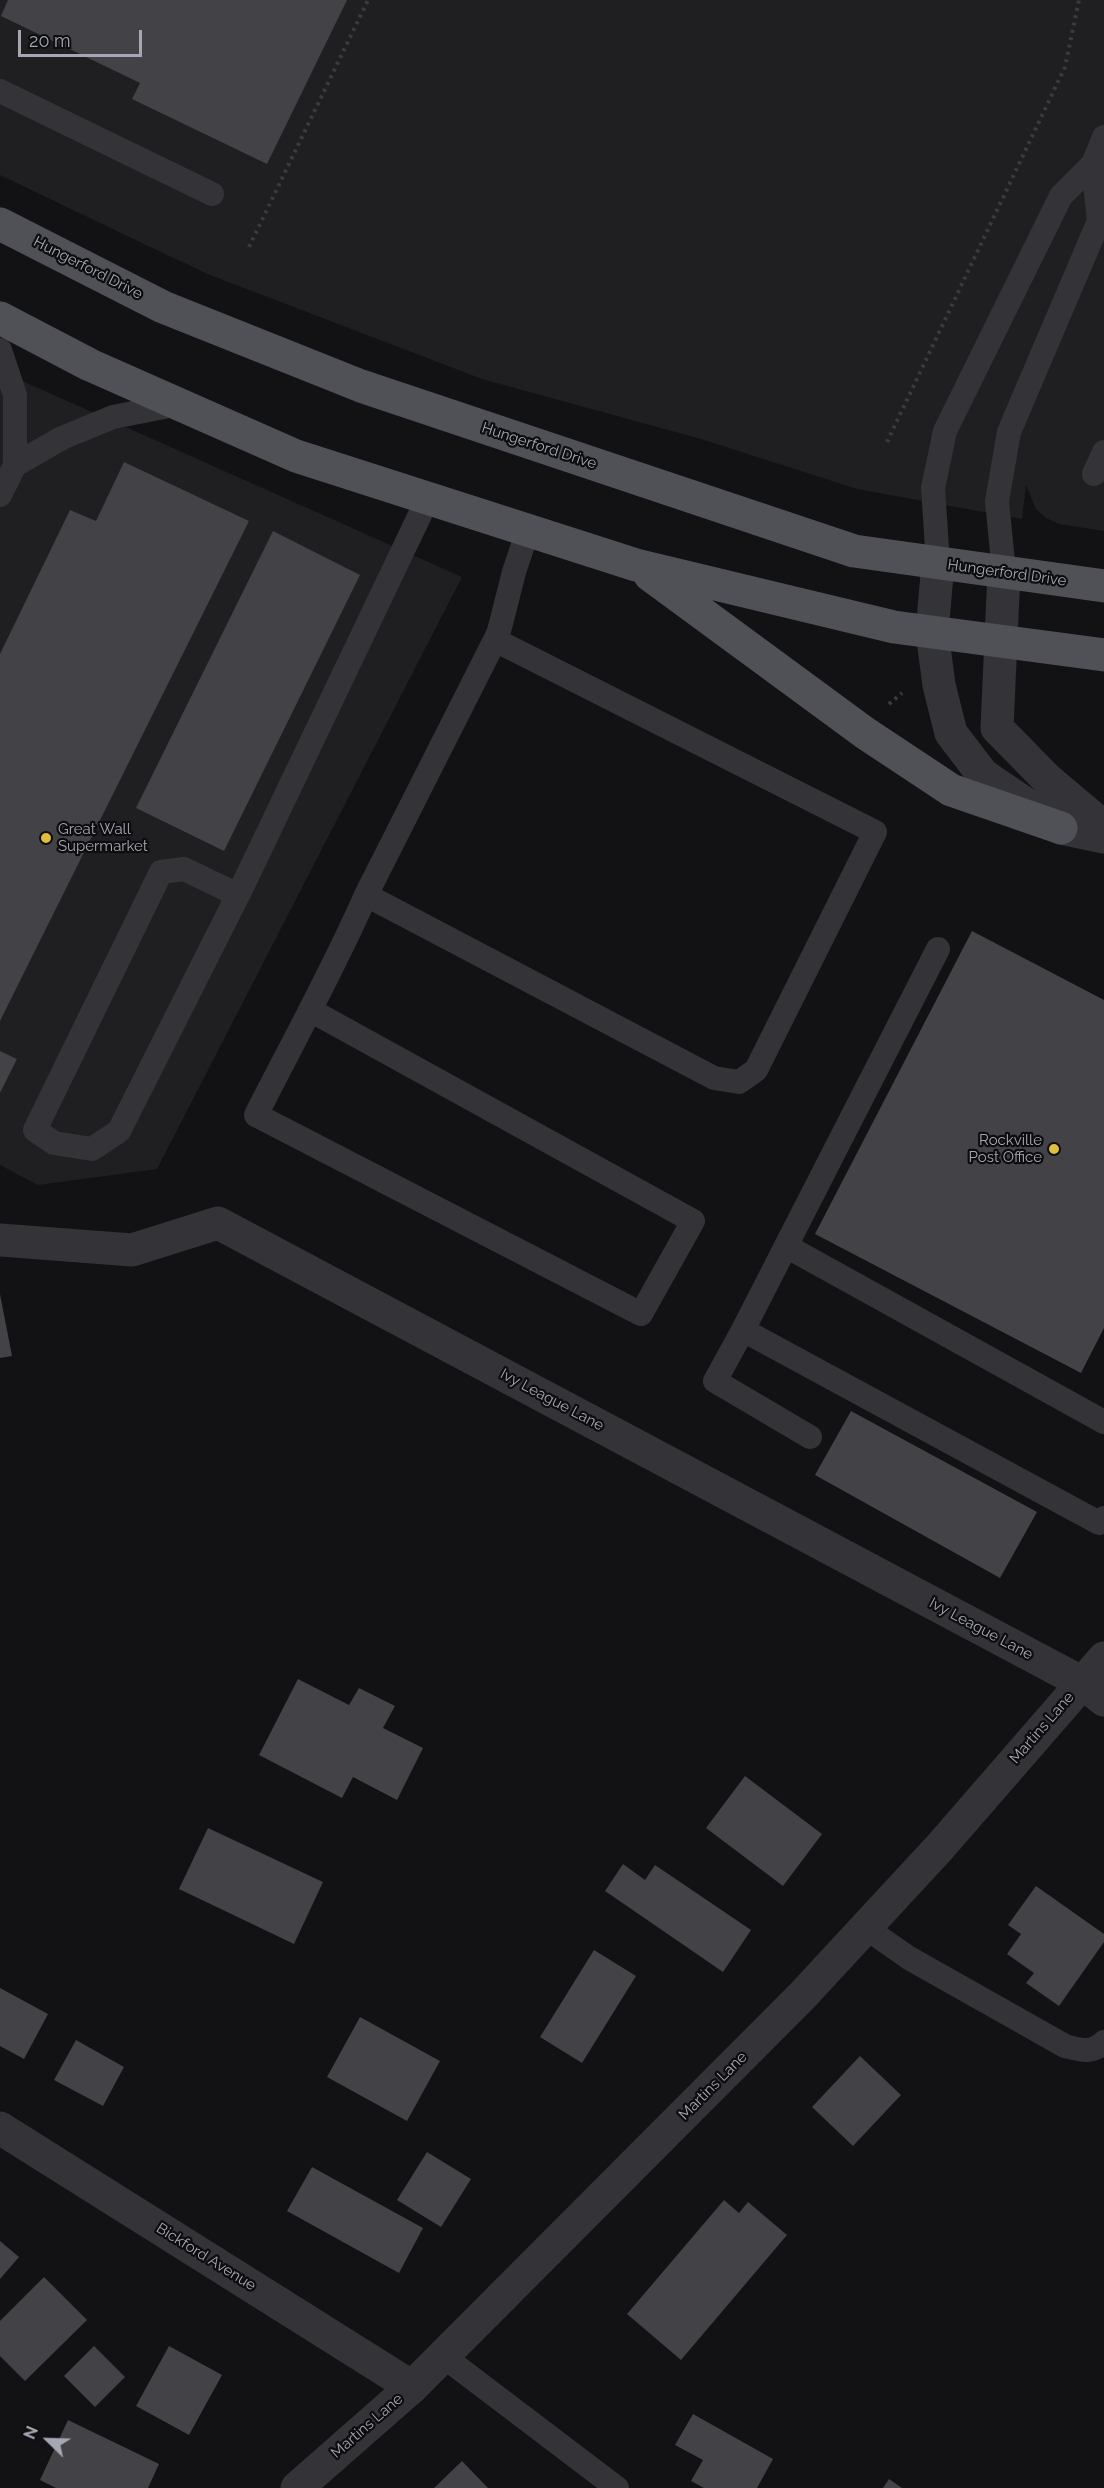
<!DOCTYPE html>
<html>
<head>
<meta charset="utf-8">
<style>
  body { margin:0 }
  #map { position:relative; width:1104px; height:2488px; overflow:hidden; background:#121214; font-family:Raleway,sans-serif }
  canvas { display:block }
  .north { position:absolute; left:18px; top:2410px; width:60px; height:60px; -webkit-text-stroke:4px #0d0d0f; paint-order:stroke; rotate:293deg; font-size:16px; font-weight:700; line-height:24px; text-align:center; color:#a5a8b3 }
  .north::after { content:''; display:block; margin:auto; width:21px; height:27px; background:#a5a8b3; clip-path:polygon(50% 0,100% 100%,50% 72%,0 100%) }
  .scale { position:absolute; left:18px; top:30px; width:124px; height:27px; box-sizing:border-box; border:3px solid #a5a8b3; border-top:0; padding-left:8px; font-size:18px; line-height:21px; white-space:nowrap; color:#a5a8b3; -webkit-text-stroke:4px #0d0d0f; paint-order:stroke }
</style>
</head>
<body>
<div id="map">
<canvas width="1104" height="2488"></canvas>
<div class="north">N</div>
<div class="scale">20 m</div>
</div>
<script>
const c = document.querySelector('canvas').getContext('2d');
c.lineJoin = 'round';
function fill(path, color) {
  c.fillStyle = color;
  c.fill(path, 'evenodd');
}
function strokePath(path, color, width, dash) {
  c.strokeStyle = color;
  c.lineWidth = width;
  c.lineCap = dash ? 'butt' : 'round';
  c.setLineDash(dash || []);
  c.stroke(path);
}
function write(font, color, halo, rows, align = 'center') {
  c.font = font + ' Raleway,sans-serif';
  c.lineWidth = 4.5;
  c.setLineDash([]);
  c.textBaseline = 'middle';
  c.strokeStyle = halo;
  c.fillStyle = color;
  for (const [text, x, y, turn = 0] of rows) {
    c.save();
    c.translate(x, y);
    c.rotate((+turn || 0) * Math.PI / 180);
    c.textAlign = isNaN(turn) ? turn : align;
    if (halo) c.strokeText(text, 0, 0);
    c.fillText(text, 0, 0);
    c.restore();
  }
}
fill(new Path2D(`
  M 0,0 L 1104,0 L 1104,531 L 1059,524 L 1046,518 L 1036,509 L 1026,485 L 1022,519 L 857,489 L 701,439 L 482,379 L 210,275 L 146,245 L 0,175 Z
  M 0,371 L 462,577 L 157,1169 L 38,1185 L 0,1165 Z`), '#1f1e21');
fill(new Path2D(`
  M 8,0 L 347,0 L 267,164 L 132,99 L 140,83 L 1,16 Z
  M 124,462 L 249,521 L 0,1021 L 0,654 L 70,510 L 96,521 Z
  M 273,531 L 360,575 L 224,851 L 136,808 Z
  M 972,931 L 1104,1000 L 1104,1328 L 1081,1373 L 815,1234 Z
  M 0,1051 L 17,1059 L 0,1093 Z
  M 0,1294 L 12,1356 L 0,1358 Z
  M 851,1411 L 1037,1512 L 1000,1578 L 815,1475 Z
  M 298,1679 L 349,1705 L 359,1688 L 395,1706 L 383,1728 L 423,1748 L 397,1800 L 353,1777 L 342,1798 L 259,1755 Z
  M 745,1776 L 822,1834 L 783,1886 L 706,1828 Z
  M 208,1828 L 323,1882 L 294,1944 L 179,1889 Z
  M 623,1864 L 645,1880 L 655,1865 L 751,1930 L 723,1972 L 605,1891 Z
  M 1036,1886 L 1104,1934 L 1104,1942 L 1059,2006 L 1026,1983 L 1034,1973 L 1007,1954 L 1021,1934 L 1008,1925 Z
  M 594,1950 L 636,1976 L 582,2063 L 540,2037 Z
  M 0,1988 L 48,2014 L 24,2059 L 0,2046 Z
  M 360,2017 L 440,2061 L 407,2121 L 327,2077 Z
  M 76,2040 L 124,2067 L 103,2106 L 54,2080 Z
  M 860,2056 L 901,2095 L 853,2146 L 812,2107 Z
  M 427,2152 L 471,2179 L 441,2227 L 397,2200 Z
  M 312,2167 L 423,2228 L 399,2273 L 287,2211 Z
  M 724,2200 L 739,2213 L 748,2202 L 787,2235 L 681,2360 L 627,2314 Z
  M 0,2241 L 19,2257 L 0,2279 Z
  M 44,2277 L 87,2320 L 25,2381 L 0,2356 L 0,2321 Z
  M 94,2346 L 125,2377 L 95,2407 L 64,2376 Z
  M 169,2346 L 222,2375 L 189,2435 L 136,2406 Z
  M 693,2414 L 773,2459 L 757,2488 L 704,2488 L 691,2481 L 703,2460 L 675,2445 Z
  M 68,2420 L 159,2464 L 148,2488 L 56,2488 L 40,2480 Z
  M 462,2461 L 488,2488 L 434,2488 Z
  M 889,2479 L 902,2488 L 883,2488 Z`), '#424247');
strokePath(new Path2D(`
  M 249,247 L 368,0
  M 887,442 L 1065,67 L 1079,0
  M 889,704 L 902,693`), '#3a3b3f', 4, [3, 4.5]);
strokePath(new Path2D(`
  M 0,91 L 212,194
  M 0,350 L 15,395 L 15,465 L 0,495
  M 15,465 L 62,438 L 113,417 L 179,404
  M 1094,474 L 1104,452
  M 938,563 L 933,488 L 945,431 L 1061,196 L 1093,164 L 1104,137
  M 1004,572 L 997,501 L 1009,432 L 1099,221 L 1093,164
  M 495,640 L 875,832 L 756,1070 L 739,1082 L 714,1078 L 366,895 L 495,640 L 499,631 L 514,572 L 528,530
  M 238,895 L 184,869 L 161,872 L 35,1130 L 54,1143 L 92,1149 L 119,1131 L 243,885 L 428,498
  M 938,949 L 743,1330 L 1099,1523 L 1104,1518
  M 310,1010 L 693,1221 L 641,1314 L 256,1115 C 293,1042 333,970 366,895
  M 786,1246 L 1104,1422
  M 743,1330 L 715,1381 L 810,1437
  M 866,1928 L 909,1958 L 1065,2046 C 1081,2050 1091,2054 1104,2042
  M 443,2356 L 617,2488`), '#343438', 24);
strokePath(new Path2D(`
  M 0,1240 L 132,1250 L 218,1223 L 1081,1682 L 1104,1700
  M 0,2128 L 412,2387`), '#343438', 33);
strokePath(new Path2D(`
  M 938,563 L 932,632 L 939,685 L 951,733 L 983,775 L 1061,828 L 1104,837
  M 1004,572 L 997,728 L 1048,780 L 1104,827
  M 297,2488 L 412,2387 L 802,1996 L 940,1847 L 1104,1658`), '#343438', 33);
strokePath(new Path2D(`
  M 0,224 L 163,307 L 361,386 L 854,551 L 1104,586
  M 0,318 L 90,365 L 296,456 L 636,565 L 894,627 L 1104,655
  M 650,575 L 865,733 L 951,790 L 1061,828`), '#505157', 33);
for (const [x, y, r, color] of [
  [46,838,6,"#e1bd3d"],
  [1054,1149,6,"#e1bd3d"]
]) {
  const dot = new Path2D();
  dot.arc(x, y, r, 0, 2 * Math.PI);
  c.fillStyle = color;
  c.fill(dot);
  strokePath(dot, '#0d0d0f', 2);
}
write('15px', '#a5a8b3', '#0d0d0f', [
  ["Hungerford Drive",88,268,27],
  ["Hungerford Drive",539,446,18],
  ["Hungerford Drive",1007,573,8],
  ["Ivy League Lane",552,1400,28],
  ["Ivy League Lane",981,1629,28],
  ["Martins Lane",1042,1728,-49],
  ["Martins Lane",713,2086,-45],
  ["Bickford Avenue",206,2257,32],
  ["Martins Lane",367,2426,-41]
]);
write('15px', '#a5a8b3', '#0d0d0f', [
  ["Great Wall",58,829],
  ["Supermarket",58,846],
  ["Rockville",1042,1140,"right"],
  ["Post Office",1042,1157,"right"]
], 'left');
</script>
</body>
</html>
